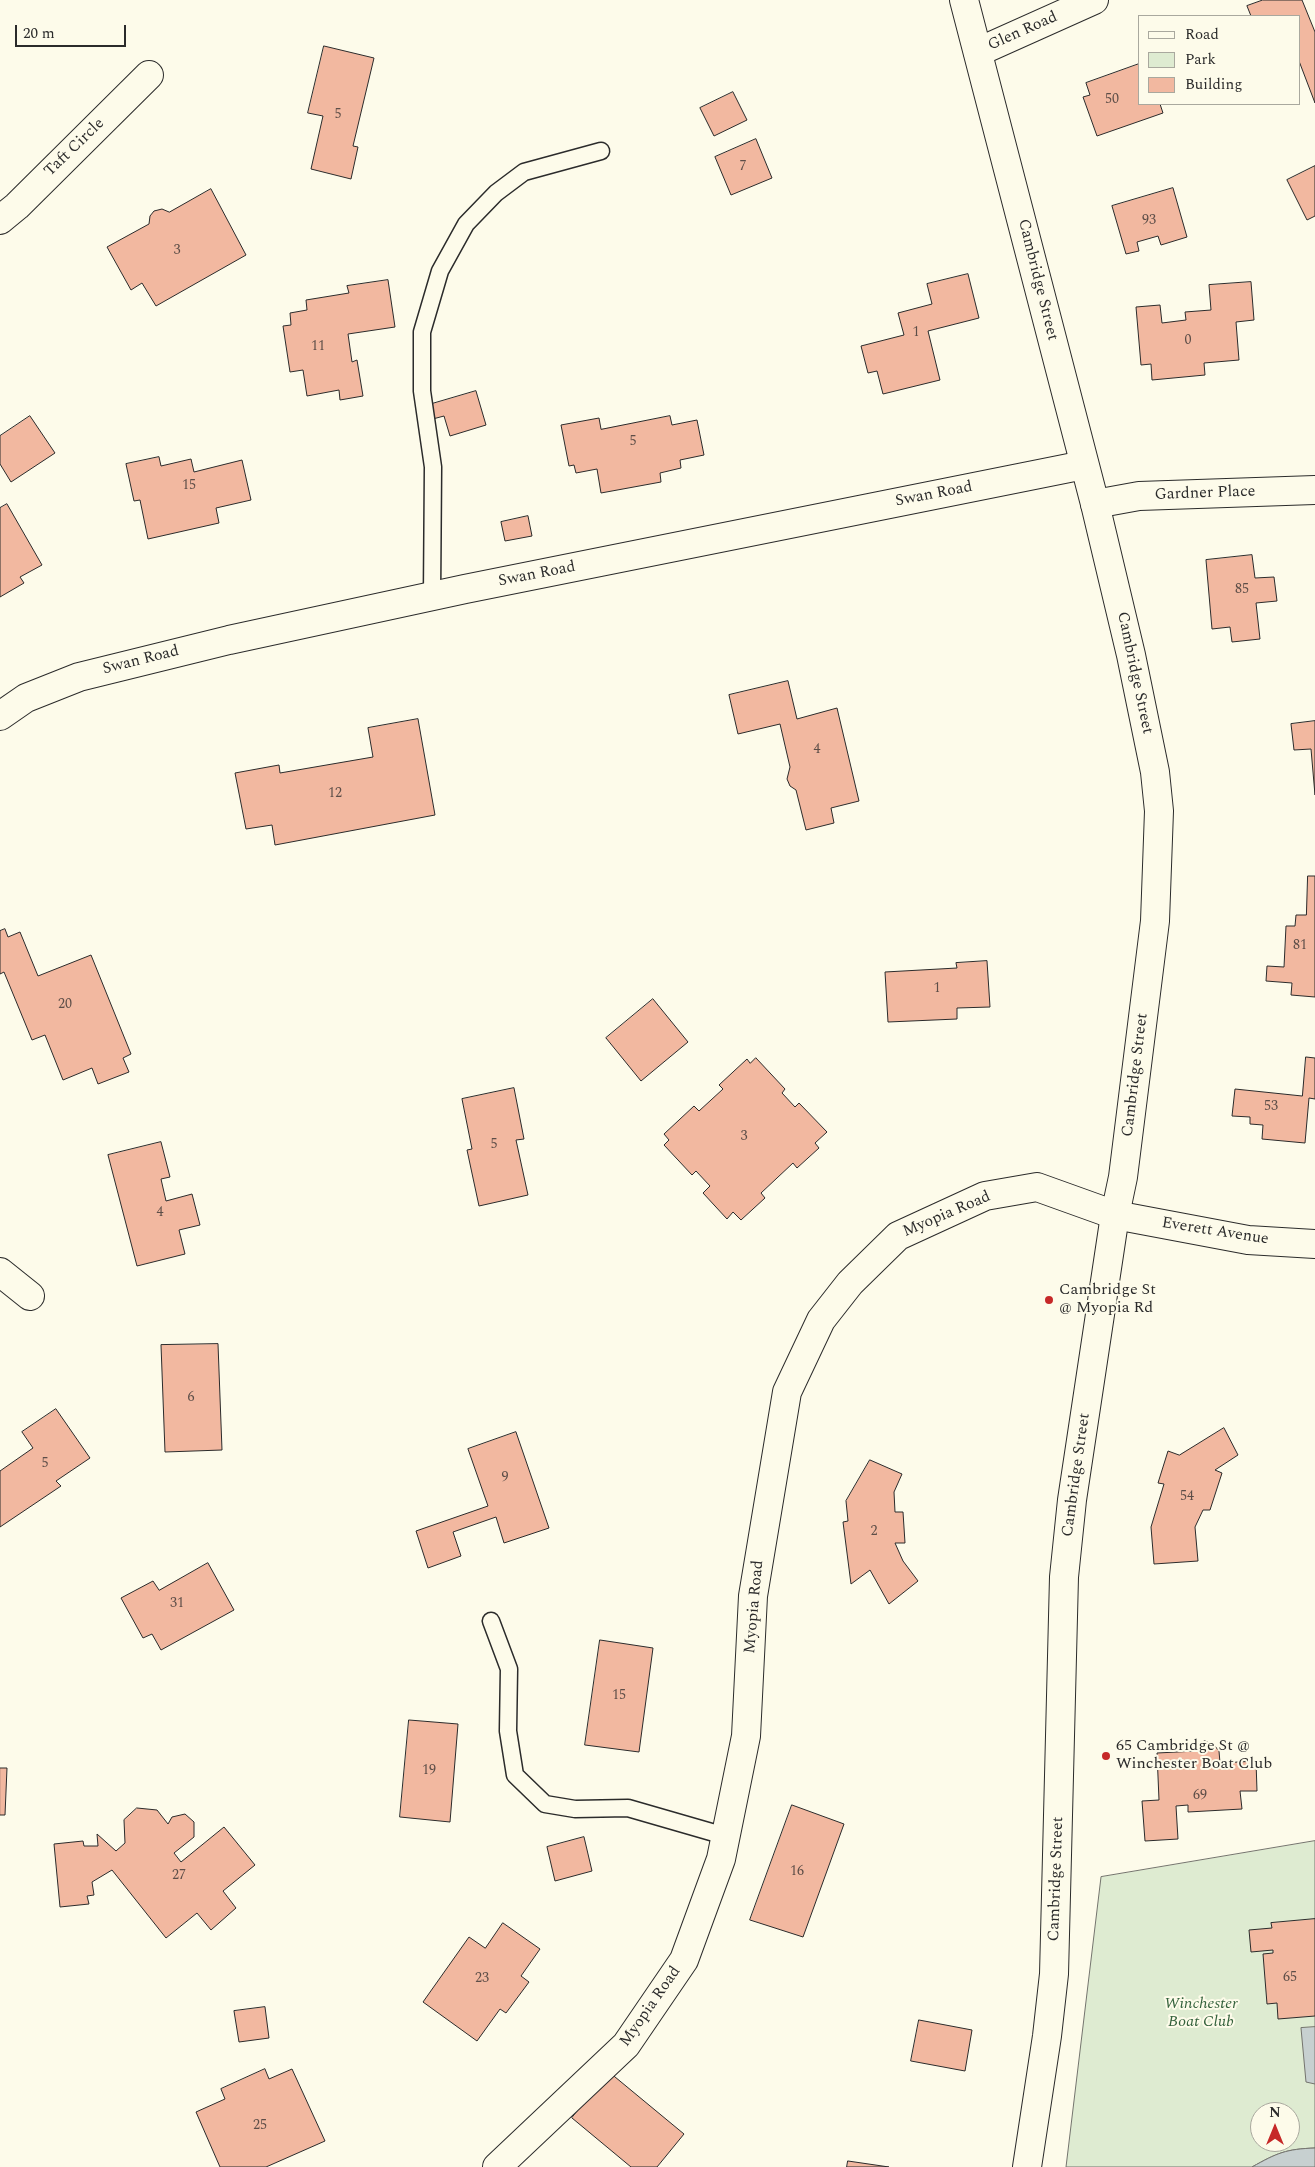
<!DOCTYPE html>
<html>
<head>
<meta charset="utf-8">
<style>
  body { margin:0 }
  #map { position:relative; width:1315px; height:2167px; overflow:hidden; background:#fdfbea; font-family:Spectral,serif }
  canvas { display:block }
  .legend { position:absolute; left:1138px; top:15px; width:162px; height:90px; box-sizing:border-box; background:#fdfbea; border:1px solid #a9a89e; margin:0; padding:6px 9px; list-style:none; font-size:15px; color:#2b2b2b }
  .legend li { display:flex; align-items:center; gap:10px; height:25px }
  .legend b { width:25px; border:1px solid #a9a89e }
  .north { position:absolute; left:1250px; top:2102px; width:50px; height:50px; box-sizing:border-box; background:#fdfbea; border:1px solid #a9a89e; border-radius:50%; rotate:0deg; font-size:14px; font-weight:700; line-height:20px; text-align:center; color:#2b2b2b }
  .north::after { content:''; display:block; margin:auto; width:18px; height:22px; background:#c62828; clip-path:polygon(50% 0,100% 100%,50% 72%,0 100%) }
  .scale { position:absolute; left:15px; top:25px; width:111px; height:22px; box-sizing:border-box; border:2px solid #2b2b2b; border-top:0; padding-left:6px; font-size:15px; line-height:18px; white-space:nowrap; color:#2b2b2b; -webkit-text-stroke:4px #fdfbea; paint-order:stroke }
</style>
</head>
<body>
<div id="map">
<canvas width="1315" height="2167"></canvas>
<ul class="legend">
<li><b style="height:6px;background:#fdfbea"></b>Road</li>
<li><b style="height:14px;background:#deebd1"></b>Park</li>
<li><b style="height:14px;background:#f2b8a0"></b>Building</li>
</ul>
<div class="north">N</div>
<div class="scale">20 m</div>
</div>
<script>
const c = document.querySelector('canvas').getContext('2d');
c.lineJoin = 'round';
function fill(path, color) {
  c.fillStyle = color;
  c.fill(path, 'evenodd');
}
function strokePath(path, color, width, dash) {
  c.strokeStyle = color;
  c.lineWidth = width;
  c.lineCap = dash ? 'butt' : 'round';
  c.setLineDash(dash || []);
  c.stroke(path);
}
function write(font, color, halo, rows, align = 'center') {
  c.font = font + ' Spectral,serif';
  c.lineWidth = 4;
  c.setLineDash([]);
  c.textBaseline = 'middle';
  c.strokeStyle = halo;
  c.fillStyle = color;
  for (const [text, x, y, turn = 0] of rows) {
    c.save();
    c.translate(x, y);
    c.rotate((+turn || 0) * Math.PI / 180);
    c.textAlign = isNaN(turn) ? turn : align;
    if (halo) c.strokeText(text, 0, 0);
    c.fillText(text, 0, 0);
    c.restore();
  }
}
const green = new Path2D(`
  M 1315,1841 L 1315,2148 C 1286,2149 1277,2153 1252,2167 L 1066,2167 L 1101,1877 ZM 1260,2112 L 1290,2112 L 1290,2142 L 1260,2142 Z`);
fill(green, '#deebd1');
strokePath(green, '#74746e', 1);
const water = new Path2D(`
  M 1315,2027 L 1315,2084 L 1306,2082 L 1301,2028 Z
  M 1315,2148 L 1315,2167 L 1252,2167 C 1277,2153 1286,2149 1315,2148 Z`);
fill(water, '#c7d0d0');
strokePath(water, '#74746e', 1);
const building = new Path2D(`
  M 1263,0 L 1302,0 L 1315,32 L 1315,103 L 1299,61 L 1299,16 L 1251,16 L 1247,6 Z
  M 324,46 L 374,58 L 353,146 L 358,147 L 351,179 L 311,169 L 323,116 L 308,113 Z
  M 1139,64 L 1139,104 L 1160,104 L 1163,113 L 1097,136 L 1083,97 L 1090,95 L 1086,83 Z
  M 733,92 L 747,120 L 714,136 L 700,108 Z
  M 756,139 L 772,178 L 731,195 L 715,157 Z
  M 1315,166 L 1315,216 L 1307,220 L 1287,180 Z
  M 1173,188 L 1187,237 L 1161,245 L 1158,236 L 1137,242 L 1139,251 L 1126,254 L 1112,206 Z
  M 211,189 L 246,255 L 156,306 L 142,283 L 131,290 L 107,247 L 149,224 L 150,216 L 154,211 L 162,209 L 169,212 Z
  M 968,274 L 979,318 L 928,331 L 940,380 L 883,394 L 877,371 L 868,373 L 861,346 L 904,335 L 898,313 L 932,304 L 927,284 Z
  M 388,280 L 395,327 L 348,334 L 352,362 L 357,360 L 363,396 L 340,400 L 339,390 L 307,396 L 303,370 L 290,372 L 283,326 L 291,325 L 290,313 L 307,310 L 306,300 L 349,293 L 347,286 Z
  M 1251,282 L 1254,320 L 1236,322 L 1239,360 L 1204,363 L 1205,375 L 1152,380 L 1151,364 L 1141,365 L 1136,307 L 1160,305 L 1162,323 L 1186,320 L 1185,312 L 1211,310 L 1209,285 Z
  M 476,391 L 486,425 L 450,436 L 444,416 L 429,420 L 425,406 Z
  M 30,416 L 55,453 L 11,482 L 0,464 L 0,436 Z
  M 670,416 L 672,425 L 697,420 L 704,455 L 680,460 L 681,468 L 660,473 L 661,482 L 601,493 L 597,469 L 576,473 L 574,465 L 569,466 L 561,425 L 599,418 L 601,429 Z
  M 159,457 L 161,466 L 191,459 L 194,472 L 242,460 L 251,500 L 216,508 L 219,523 L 148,539 L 140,500 L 134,501 L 126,464 Z
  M 7,504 L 42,565 L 20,577 L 24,583 L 0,597 L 0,508 Z
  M 528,516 L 532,536 L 505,541 L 501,522 Z
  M 1252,555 L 1255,578 L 1274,577 L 1277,601 L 1256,603 L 1260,639 L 1232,642 L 1230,627 L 1212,629 L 1206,560 Z
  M 788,681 L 797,719 L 837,708 L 859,801 L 831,808 L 834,823 L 806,830 L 796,790 L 790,786 L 787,779 L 790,767 L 780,724 L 738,734 L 729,695 Z
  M 418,719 L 435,815 L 275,845 L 272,825 L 246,829 L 235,773 L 279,765 L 280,773 L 373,757 L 368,728 Z
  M 1315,721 L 1315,795 L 1311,749 L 1294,750 L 1291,724 Z
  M 1308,876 L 1315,876 L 1315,997 L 1291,995 L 1292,983 L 1266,981 L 1267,966 L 1284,967 L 1286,926 L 1295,926 L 1296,915 L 1306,915 Z
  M 5,929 L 8,937 L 20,932 L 38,976 L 91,955 L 131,1054 L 123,1058 L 129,1072 L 98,1084 L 92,1068 L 63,1080 L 45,1035 L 32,1040 L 4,972 L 0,974 L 0,931 Z
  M 987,961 L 990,1007 L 957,1008 L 957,1019 L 888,1022 L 885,972 L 957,968 L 956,963 Z
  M 653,999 L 688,1042 L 641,1081 L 606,1038 Z
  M 1306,1057 L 1315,1058 L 1315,1099 L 1309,1098 L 1305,1143 L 1262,1139 L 1263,1125 L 1250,1124 L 1250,1117 L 1232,1116 L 1235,1089 L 1302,1096 Z
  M 756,1058 L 785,1089 L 782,1093 L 795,1107 L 799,1103 L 827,1132 L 815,1143 L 819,1148 L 797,1168 L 793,1163 L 761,1193 L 765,1198 L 741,1220 L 733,1212 L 727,1219 L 703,1193 L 710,1186 L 696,1171 L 692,1175 L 664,1145 L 669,1140 L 664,1134 L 694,1106 L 699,1111 L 723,1089 L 719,1085 L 747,1059 L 750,1063 Z
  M 514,1088 L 524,1139 L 516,1140 L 528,1195 L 479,1206 L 467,1150 L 472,1149 L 462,1099 Z
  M 161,1142 L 170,1177 L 161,1179 L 166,1201 L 192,1194 L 200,1225 L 179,1230 L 185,1254 L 137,1266 L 108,1155 Z
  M 218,1344 L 222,1450 L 165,1452 L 161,1345 Z
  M 56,1409 L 90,1458 L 56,1481 L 61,1486 L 0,1527 L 0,1471 L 33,1448 L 22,1432 Z
  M 1224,1428 L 1238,1455 L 1215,1470 L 1222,1473 L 1210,1510 L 1203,1510 L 1195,1527 L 1198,1561 L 1154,1564 L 1151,1527 L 1164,1484 L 1158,1483 L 1168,1451 L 1179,1455 Z
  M 516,1432 L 549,1528 L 504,1543 L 496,1517 L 453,1532 L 461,1556 L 428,1568 L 416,1531 L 488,1506 L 468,1449 Z
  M 870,1460 L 902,1474 L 894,1492 L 895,1512 L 903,1512 L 905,1543 L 895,1543 L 903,1561 L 918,1581 L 889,1604 L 870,1570 L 851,1584 L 843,1522 L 848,1521 L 846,1501 Z
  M 208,1563 L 234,1610 L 161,1650 L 152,1634 L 143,1638 L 121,1598 L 153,1581 L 159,1590 Z
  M 600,1640 L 653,1648 L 639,1752 L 585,1745 Z
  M 409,1720 L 458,1724 L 450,1822 L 400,1817 Z
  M 1205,1741 L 1214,1745 L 1219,1751 L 1220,1763 L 1256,1761 L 1257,1791 L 1240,1791 L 1242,1809 L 1188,1812 L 1188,1805 L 1176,1806 L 1178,1839 L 1145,1841 L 1142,1801 L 1159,1800 L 1157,1753 L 1197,1751 L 1197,1745 Z
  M 0,1768 L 7,1768 L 5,1815 L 0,1815 Z
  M 792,1805 L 844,1824 L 803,1937 L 750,1920 Z
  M 137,1808 L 157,1810 L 168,1824 L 172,1817 L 185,1814 L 194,1822 L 194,1837 L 174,1853 L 181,1862 L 224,1827 L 255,1865 L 223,1891 L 236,1908 L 211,1930 L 197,1913 L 166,1938 L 112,1870 L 92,1882 L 94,1895 L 87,1896 L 89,1904 L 60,1907 L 54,1844 L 83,1841 L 84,1846 L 98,1846 L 97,1834 L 116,1851 L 125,1843 L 124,1820 Z
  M 584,1837 L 592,1871 L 555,1881 L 547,1847 Z
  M 1315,1919 L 1315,2016 L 1278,2019 L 1277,2003 L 1267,2004 L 1263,1954 L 1273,1953 L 1273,1950 L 1251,1952 L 1249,1930 L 1272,1928 L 1271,1923 Z
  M 503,1923 L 540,1949 L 521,1976 L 529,1982 L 506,2013 L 500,2009 L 477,2041 L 423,2002 L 469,1937 L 485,1948 Z
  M 265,2007 L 269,2038 L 239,2042 L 234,2011 Z
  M 919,2020 L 972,2030 L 965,2071 L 911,2061 Z
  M 265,2069 L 269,2079 L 292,2069 L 325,2141 L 266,2167 L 220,2167 L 196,2112 L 225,2099 L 221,2089 Z
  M 609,2072 L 684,2134 L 657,2167 L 631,2167 L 572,2118 Z
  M 848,2161 L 889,2167 L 847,2167 Z`);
fill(building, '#f2b8a0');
strokePath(building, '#2b2b2b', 1);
const lane = new Path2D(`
  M 432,596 L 433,467 L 422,391 L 422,332 L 440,271 L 466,224 L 496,193 L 524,172 L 601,151
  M 491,1621 L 509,1669 L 508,1731 L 515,1775 L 545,1804 L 575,1809 L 628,1808 L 725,1836`);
const street = new Path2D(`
  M 978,52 L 1094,0
  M 0,220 L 17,206 L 149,75
  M 1095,504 L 1139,496 L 1315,490
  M 0,716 L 26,698 L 79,677 L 229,640 L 465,589 L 1084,465
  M 0,1272 L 30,1296
  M 497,2167 L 626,2045 L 684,1960 L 721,1859 L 746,1736 L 753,1596 L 787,1392 L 821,1320 L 850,1283 L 898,1236 L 985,1196 L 1037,1187 L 1115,1215`);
const secondary = new Path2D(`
  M 1115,1215 L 1248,1240 L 1315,1244`);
const highway = new Path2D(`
  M 964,0 L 1095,504 L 1131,655 L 1155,772 L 1159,811 L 1155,921 L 1123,1177 L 1115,1215 L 1072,1500 L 1064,1577 L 1054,1974 L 1047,2036 L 1027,2167`);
strokePath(lane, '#2b2b2b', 19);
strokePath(street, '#2b2b2b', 30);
strokePath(secondary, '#2b2b2b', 30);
strokePath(highway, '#2b2b2b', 30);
strokePath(lane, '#fdfbea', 16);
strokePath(street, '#fdfbea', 28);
strokePath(secondary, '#fdfbea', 28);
strokePath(highway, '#fdfbea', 28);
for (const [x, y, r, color] of [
  [1049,1300,5,"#c62828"],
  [1106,1756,5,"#c62828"]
]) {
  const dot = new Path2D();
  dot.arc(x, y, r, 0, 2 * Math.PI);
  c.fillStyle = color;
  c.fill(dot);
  strokePath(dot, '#fdfbea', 2);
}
write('14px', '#5d4e48', null, [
  ["50",1112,100],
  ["5",338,115],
  ["7",743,167],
  ["93",1149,221],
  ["3",177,251],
  ["1",916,333],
  ["0",1188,341],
  ["11",318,347],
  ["5",633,442],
  ["15",189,486],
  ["85",1242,590],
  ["4",817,750],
  ["12",335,794],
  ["81",1300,946],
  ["1",937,989],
  ["20",65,1005],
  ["53",1271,1107],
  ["3",744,1137],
  ["5",494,1145],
  ["4",160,1213],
  ["6",191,1398],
  ["5",45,1464],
  ["9",505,1478],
  ["54",1187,1497],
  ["2",874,1532],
  ["31",177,1604],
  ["15",619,1696],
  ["19",429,1771],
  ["69",1200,1796],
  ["16",797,1872],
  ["27",179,1876],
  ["65",1290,1978],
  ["23",482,1979],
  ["25",260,2126]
]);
write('16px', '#2b2b2b', '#fdfbea', [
  ["Glen Road",1023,32,-24],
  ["Taft Circle",75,148,-44],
  ["Cambridge Street",1037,280,76],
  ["Gardner Place",1205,494,-2],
  ["Swan Road",934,495,-11],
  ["Swan Road",537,575,-11],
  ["Swan Road",141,661,-14],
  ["Cambridge Street",1134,673,78],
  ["Cambridge Street",1136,1075,-83],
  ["Myopia Road",947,1215,-23],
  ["Everett Avenue",1215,1232,9],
  ["Cambridge Street",1077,1475,-82],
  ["Myopia Road",755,1607,-85],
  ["Cambridge Street",1057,1879,-88],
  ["Myopia Road",651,2007,-55]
]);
write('16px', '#2b2b2b', '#fdfbea', [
  ["Cambridge St",1059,1291],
  ["@ Myopia Rd",1059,1309],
  ["65 Cambridge St @",1116,1747],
  ["Winchester Boat Club",1116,1765]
], 'left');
write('italic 16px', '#34623c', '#fdfbea', [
  ["Winchester",1201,2005],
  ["Boat Club",1201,2023]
]);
</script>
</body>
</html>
